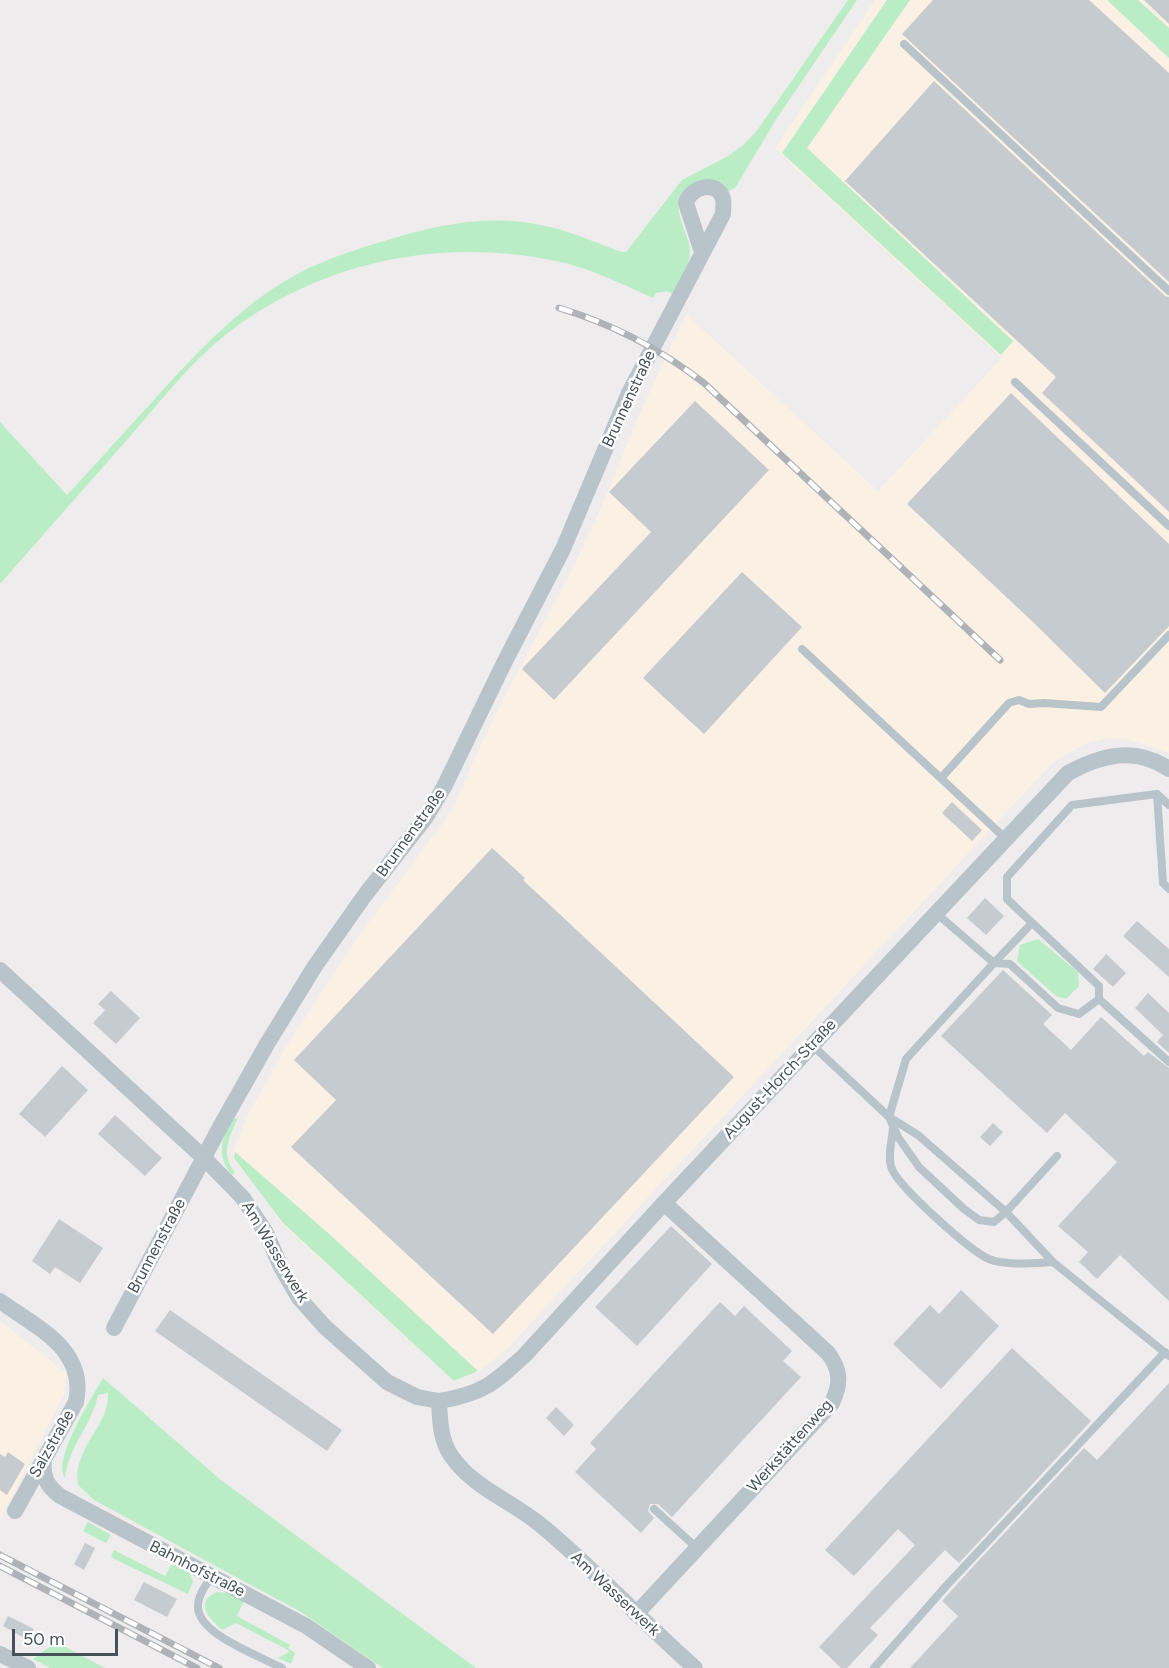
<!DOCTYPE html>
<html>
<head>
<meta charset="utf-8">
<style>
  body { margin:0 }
  #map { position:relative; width:1169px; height:1668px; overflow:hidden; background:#efeced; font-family:Figtree,sans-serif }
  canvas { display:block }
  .scale { position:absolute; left:12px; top:1629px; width:106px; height:27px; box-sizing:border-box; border:3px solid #455359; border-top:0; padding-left:8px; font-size:18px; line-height:21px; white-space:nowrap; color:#455359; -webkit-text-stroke:4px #fff; paint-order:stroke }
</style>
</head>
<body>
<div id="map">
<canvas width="1169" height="1668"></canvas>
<div class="scale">50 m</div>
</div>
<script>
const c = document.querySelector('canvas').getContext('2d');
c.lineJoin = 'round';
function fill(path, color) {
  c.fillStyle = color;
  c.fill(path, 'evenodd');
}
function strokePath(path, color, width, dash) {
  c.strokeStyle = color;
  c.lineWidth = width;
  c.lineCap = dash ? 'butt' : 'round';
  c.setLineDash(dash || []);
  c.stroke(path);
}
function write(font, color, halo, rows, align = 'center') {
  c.font = font + ' Figtree,sans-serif';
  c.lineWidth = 5;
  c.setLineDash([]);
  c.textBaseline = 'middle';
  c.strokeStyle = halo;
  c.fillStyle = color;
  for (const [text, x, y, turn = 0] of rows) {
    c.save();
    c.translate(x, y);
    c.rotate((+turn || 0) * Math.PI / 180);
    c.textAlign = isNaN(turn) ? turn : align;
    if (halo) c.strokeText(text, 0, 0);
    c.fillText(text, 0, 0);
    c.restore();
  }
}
fill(new Path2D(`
  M 875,0 L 1169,0 L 1169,753 L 1130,740 L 1108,738 L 1089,742 L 1054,761 L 506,1350 L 479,1371 L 454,1381 L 282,1224 L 258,1189 L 240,1168 L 233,1158 L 234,1149 L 248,1115 L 284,1050 L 357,938 L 445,820 L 458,798 L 475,757 L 508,690 L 573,568 L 600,510 L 636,422 L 686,314 L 878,491 L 1002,358 L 775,149 Z
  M 0,1321 L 66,1373 L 64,1395 L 0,1520 Z`), '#fbf0e4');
fill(new Path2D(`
  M 848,0 L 857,0 L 777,118 L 735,188 L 727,192 L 707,180 C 695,182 687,185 681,197 C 673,216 689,232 690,251 C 690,265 680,282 674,295 L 667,291 L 656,293 L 653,298 C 622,284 590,268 556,261 C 442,237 322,261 229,332 C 192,361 162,399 132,434 C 88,484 44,534 0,584 L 0,422 L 67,495 C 96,464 124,432 153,401 C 198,351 246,299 307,269 C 332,257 358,249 384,241 C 444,223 496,212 558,229 C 580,235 601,245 622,252 L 626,252 L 682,180 L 728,156 L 742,146 L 756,132 Z
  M 887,0 L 910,0 L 807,148 L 1013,341 L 1001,355 L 782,153 Z
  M 1107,0 L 1138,0 L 1169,28 L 1169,58 Z
  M 1038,939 L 1078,972 L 1079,986 L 1066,999 L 1056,996 L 1017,961 L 1020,945 Z
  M 238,1118 C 229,1137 220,1154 235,1172 L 232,1175 C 216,1155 221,1140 232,1120 Z
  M 235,1152 L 327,1232 L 478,1371 L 454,1381 L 283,1223 L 234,1158 Z
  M 103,1378 L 221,1480 L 476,1668 L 383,1668 L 299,1611 L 94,1500 L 78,1485 C 72,1448 110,1426 108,1393 L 98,1395 C 92,1425 68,1447 65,1478 C 52,1459 92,1398 103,1378 Z
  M 88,1522 L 111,1535 L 106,1543 L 83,1531 Z
  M 114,1550 L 165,1576 L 172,1564 L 189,1573 L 193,1581 L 188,1594 L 114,1559 L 111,1556 Z
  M 217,1592 L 228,1593 L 244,1601 L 237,1616 L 290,1645 L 288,1648 L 295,1653 L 291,1664 L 278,1658 L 289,1652 L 288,1650 L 236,1623 L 222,1630 C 210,1619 193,1602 217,1592 Z
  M 56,1642 L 105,1668 L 50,1668 L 33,1659 Z`), '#baedc5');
fill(new Path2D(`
  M 933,0 L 1089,0 L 1169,73 L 1169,282 L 902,34 Z
  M 1144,0 L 1169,0 L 1169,24 Z
  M 934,81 L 1165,296 L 1169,297 L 1169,512 L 1042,393 L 1056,377 L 845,181 Z
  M 1011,393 L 1169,544 L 1169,626 L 1105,693 L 1034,623 L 907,504 Z
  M 695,401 L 769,470 L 554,700 L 522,669 L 651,532 L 609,492 Z
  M 742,572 L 802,627 L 704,734 L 643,678 Z
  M 952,802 L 982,830 L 972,841 L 942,813 Z
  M 492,848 L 525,878 L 523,880 L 734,1077 L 493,1334 L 291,1147 L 336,1100 L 294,1060 Z
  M 985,898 L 1004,916 L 986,935 L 967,918 Z
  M 1137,921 L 1169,949 L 1169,977 L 1123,936 Z
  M 1106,954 L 1126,973 L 1113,987 L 1093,969 Z
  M 1003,970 L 1052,1015 L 1043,1024 L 1071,1050 L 1101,1017 L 1144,1056 L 1148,1052 L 1169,1068 L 1169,1301 L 1120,1255 L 1097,1279 L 1079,1262 L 1088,1252 L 1058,1226 L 1117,1162 L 1065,1113 L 1047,1133 L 941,1036 Z
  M 111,991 L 140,1018 L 116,1044 L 93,1023 L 105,1010 L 98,1004 Z
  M 1148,993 L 1169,1013 L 1169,1053 L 1157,1042 L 1163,1035 L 1135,1008 Z
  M 62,1066 L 88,1090 L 45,1137 L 19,1114 Z
  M 115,1115 L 162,1158 L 145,1176 L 98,1134 Z
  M 993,1123 L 1003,1132 L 990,1146 L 980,1137 Z
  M 59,1219 L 103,1248 L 80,1283 L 55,1267 L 50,1274 L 32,1261 Z
  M 671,1226 L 712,1264 L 637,1346 L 595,1307 Z
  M 961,1290 L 999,1326 L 941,1389 L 893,1344 L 930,1305 L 939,1314 Z
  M 720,1302 L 735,1316 L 744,1306 L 792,1351 L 783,1361 L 801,1377 L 672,1517 L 658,1504 L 650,1504 L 648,1511 L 654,1518 L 641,1533 L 575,1472 L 596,1449 L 590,1443 Z
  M 170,1310 L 342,1430 L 327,1451 L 155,1331 Z
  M 1012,1348 L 1091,1421 L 959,1563 L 945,1550 L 870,1628 L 878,1635 L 847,1668 L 841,1668 L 819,1647 L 915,1545 L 898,1529 L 854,1576 L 825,1550 Z
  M 1169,1383 L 1169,1668 L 910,1668 L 958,1616 L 942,1601 L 968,1572 L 1084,1448 L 1097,1460 Z
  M 556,1407 L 574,1425 L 564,1436 L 546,1418 Z
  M 8,1452 L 25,1464 L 7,1495 L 0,1490 L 0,1454 L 5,1457 Z
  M 85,1543 L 95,1548 L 84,1570 L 74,1564 Z
  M 144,1582 L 177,1599 L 167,1617 L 134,1600 Z
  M 8,1616 L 34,1629 L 28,1640 L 3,1626 Z`), '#c6cbcf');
strokePath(new Path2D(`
  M 904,44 L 1169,291
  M 1015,382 L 1169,526
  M 802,649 L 1005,838
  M 941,778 L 1009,703 L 1019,700 L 1029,704 L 1044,703 L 1101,707 L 1169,635
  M 1157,794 L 1169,805
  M 1169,889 L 1163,883 L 1157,794 L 1072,805 L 1007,877 L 1007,899 L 1099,986 L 1099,999 L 1169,1062
  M 936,913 L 994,963 L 906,1059 L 889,1117 L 898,1137 L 919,1167 L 964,1209 L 979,1220 L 994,1222 L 1006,1212 L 1057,1156
  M 994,963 L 1010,964 L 1058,1008 L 1079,1014 L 1099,999
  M 994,963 L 1032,923
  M 812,1045 L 889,1117 L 918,1135 L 1006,1212 L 1053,1262 L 1169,1356
  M 893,1128 C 892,1140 887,1158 892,1169 C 899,1187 970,1251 989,1259 C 1006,1266 1035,1263 1053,1262
  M 654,1509 L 697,1548
  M 212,1576 C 206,1585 198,1595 198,1606 C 197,1634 260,1656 282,1668
  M 874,1668 L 947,1585 L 1165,1352`), '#b8c4c9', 8);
strokePath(new Path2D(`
  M 0,970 L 204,1158 L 243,1198 L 266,1233 L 281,1267 L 299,1298 L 325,1327 L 387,1382 L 417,1397 L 439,1401 C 440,1421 440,1440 452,1457 C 476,1490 511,1500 542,1526 C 595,1570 643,1622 695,1668
  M 0,1301 C 37,1328 87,1349 76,1402 L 15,1511
  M 114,1328 L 220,1127 L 267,1044 L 315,966 L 365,895 L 426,817 L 444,787 L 504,663 L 563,549 L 629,393 L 723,214 C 723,210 724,203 723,199 C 717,179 690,187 686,203 L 702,252
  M 439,1401 C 482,1394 493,1384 524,1356 L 664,1203 L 1068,773 C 1101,755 1135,746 1169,769
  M 44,1460 C 42,1477 47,1486 60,1496 L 306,1626 L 368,1668
  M 636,1614 L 832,1403 C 841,1384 841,1370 828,1353 L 664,1203
  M 0,1654 L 28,1668`), '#b8c4c9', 16);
const rail = new Path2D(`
  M 559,308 C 613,324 660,349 704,383 L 1000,660
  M 0,1555 L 219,1668
  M 0,1566 L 197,1668`);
strokePath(rail, '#afb3b7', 7);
strokePath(rail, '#fff', 4.5, [14]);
write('16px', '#455359', '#fff', [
  ["Brunnenstraße",629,399,-65],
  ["Brunnenstraße",411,833,-54],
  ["August-Horch-Straße",780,1079,-47],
  ["Brunnenstraße",157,1246,-62],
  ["Am Wasserwerk",275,1252,59],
  ["Salzstraße",52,1444,-61],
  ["Werkstättenweg",790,1446,-48],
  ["Bahnhofstraße",197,1569,27],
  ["Am Wasserwerk",615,1594,43]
]);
</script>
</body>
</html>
